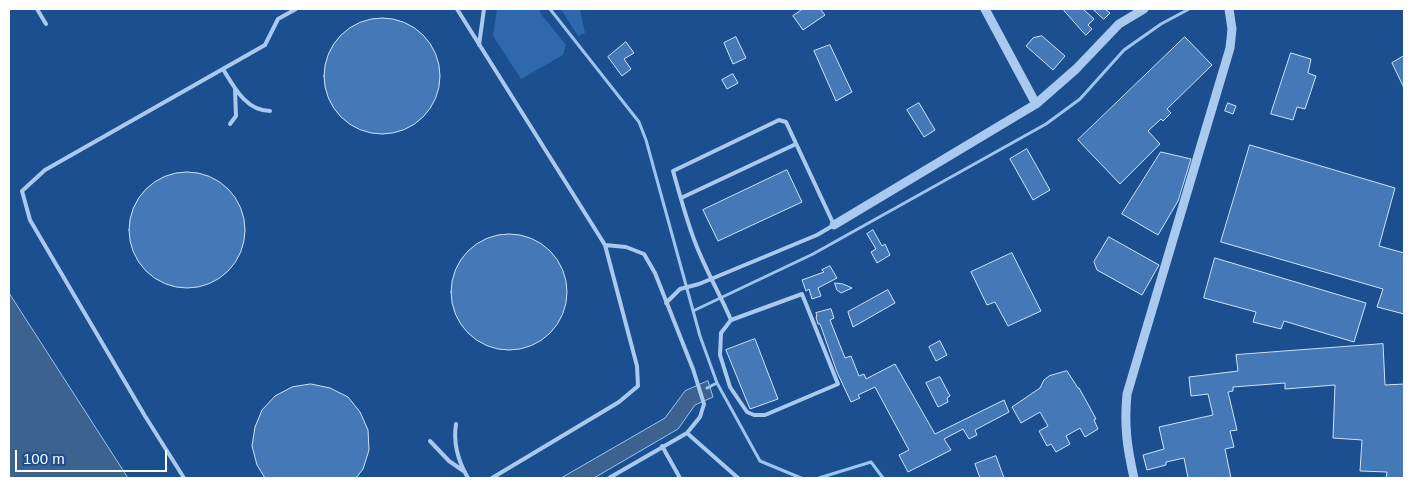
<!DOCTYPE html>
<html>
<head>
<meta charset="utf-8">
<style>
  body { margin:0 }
  #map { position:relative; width:1413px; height:487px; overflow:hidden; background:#1b4f8f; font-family:Helvetica,sans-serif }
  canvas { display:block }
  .frame { position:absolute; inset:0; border:10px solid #fff; pointer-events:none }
  .scale { position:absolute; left:15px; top:450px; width:152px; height:22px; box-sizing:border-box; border:2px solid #fff; border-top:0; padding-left:6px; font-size:15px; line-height:18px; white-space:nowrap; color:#fff; -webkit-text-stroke:4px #1b4f8f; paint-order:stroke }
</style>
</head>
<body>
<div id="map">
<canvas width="1413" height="487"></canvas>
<div class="frame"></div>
<div class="scale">100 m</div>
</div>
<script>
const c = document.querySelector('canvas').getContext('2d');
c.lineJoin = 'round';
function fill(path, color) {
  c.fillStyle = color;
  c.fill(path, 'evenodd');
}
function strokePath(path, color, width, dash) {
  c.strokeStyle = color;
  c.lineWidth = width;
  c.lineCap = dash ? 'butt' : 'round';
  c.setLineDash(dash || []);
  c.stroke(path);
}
fill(new Path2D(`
  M 497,9 L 539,9 L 541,14 L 566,45 L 563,55 L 521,79 L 493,36 Z
  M 561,9 L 580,9 L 585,33 L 578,36 Z`), '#2e69ad');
const water = new Path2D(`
  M 9,293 L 128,478 L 9,478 Z
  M 708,381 L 713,397 L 695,405 L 678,429 L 594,478 L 561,478 L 665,418 L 685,391 Z`);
fill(water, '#3c6290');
strokePath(water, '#9cc4f0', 1);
strokePath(new Path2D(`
  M 550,9 L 639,122 L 646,140 L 700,336 L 717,383 L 760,461 L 801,478
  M 693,311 L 813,254 L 1046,124 L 1080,99 L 1124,50 L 1161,24 L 1189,9
  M 707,388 L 717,383
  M 819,478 L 871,462 L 883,478`), '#9cc4f0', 3);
const building = new Path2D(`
  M 803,9 L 820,9 L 825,15 L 803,30 L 793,16 Z
  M 1063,9 L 1083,9 L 1094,19 L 1088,25 L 1092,29 L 1086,35 Z
  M 1093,9 L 1105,9 L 1110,13 L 1104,19 Z
  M324 76a58 58 0 1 1 116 0a58 58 0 1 1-116 0Z
  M 1042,36 L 1065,56 L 1053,70 L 1026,46 L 1033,38 Z
  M 736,37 L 746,58 L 733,64 L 724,43 Z
  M 1185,37 L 1212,65 L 1167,109 L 1171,113 L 1163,121 L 1161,119 L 1148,131 L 1160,144 L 1120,184 L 1078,140 Z
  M 626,42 L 634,53 L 624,59 L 631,69 L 622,76 L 608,57 Z
  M 830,45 L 852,92 L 836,101 L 814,51 Z
  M 1291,53 L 1311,59 L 1308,73 L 1316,76 L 1305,109 L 1297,107 L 1293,120 L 1271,114 Z
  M 1404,56 L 1404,88 L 1392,63 Z
  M 733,74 L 738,83 L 727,89 L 722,80 Z
  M 919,103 L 935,130 L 924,137 L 907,110 Z
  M 1228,103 L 1236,106 L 1233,114 L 1225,111 Z
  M 1250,145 L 1395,188 L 1379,246 L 1404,253 L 1404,314 L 1377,307 L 1383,289 L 1221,242 Z
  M 1027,149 L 1050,190 L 1033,200 L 1010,159 Z
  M 1161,152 L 1191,159 L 1178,201 L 1158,235 L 1122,214 Z
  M 787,170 L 802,202 L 718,241 L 703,210 Z
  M129 230a58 58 0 1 1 116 0a58 58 0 1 1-116 0Z
  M 873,230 L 882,246 L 885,244 L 890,255 L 877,263 L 871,252 L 876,249 L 867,234 Z
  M451 292a58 58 0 1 1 116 0a58 58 0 1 1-116 0Z
  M 1109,237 L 1159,265 L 1142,295 L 1097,270 L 1094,262 Z
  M 1012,253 L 1041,311 L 1008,326 L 995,302 L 987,305 L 971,272 Z
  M 1215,258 L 1366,303 L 1354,342 L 1284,321 L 1281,329 L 1253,322 L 1256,312 L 1204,298 Z
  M 830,266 L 837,278 L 818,288 L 821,296 L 812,299 L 809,289 L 806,291 L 802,280 L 824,272 L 822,270 Z
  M 835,283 L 843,284 L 852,288 L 841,293 L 837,290 Z
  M 888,290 L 895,303 L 853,327 L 848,312 Z
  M 831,309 L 834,318 L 830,320 L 845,358 L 851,356 L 859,376 L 864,374 L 866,379 L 895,364 L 935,434 L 1004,400 L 1009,412 L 975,430 L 977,435 L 969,439 L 963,429 L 944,439 L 951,450 L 908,472 L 899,455 L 909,450 L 875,387 L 858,395 L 860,398 L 851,402 L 837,372 L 820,324 L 818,324 L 816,317 L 817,316 L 816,313 Z
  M 755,339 L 778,399 L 750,409 L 726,350 Z
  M 940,341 L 947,355 L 936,361 L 929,347 Z
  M 1383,344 L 1385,385 L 1404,384 L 1404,478 L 1386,478 L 1387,472 L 1360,471 L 1362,440 L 1333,438 L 1335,385 L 1285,389 L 1285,383 L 1233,387 L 1233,391 L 1228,392 L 1237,430 L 1230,431 L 1234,447 L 1225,449 L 1231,478 L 1188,478 L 1184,458 L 1166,462 L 1166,465 L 1147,470 L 1143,455 L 1164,449 L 1159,427 L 1213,415 L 1208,394 L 1191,396 L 1189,377 L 1238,371 L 1236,355 Z
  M 1067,371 L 1078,388 L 1079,388 L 1089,406 L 1096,419 L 1094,420 L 1098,429 L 1085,437 L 1080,428 L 1066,436 L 1070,444 L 1056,452 L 1051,444 L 1047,446 L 1039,431 L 1048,426 L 1040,412 L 1021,423 L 1012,407 L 1040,388 L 1044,380 L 1049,376 Z
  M 940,377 L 950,396 L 947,398 L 948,402 L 938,407 L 926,383 Z
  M 311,384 L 330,388 L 348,397 L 360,412 L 368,430 L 369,450 L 363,469 L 356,478 L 265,478 L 257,465 L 252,446 L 255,427 L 262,410 L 275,396 L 292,387 Z
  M 996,456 L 1004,478 L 980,478 L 975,464 Z`);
fill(building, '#4478b7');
strokePath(building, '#cfe3fa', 1);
strokePath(new Path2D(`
  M 37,9 L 46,24
  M 457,9 L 605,245 L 637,366 L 638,386 L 619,402 L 492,478
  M 479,45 L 484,9
  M 223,69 C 234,87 246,111 270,111
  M 230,124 L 236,116 L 235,89
  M 681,198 L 796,144
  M 605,245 L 626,247 L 644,254 L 655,273 L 693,369 L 704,404 L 700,417 L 687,433 L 609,478
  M 802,294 L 838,384 L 765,415 L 754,415 L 747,412 L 730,387 L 720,355 L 721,333 L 731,320 Z
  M 666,303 L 680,289 L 699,284 L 817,235 L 834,225 L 786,122 L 779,120 L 673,171 C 680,195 686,219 695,242 C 705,269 720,294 731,320
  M 456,424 C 453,443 458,461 468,478
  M 687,433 L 738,478
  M 430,441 L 449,461 L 465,472
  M 662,446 L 680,478
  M 184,478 L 145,416 L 30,220 L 22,191 L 45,170 L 265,45 L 278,19 L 296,9`), '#a9c9ee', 4);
strokePath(new Path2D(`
  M 985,9 L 1036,104
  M 834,225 L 1036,104 L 1076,69 L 1119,24 L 1144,9
  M 1134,478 C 1127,447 1124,426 1127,394 L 1230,48 L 1232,29 L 1229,9`), '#a9c9ee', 9);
</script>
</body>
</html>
